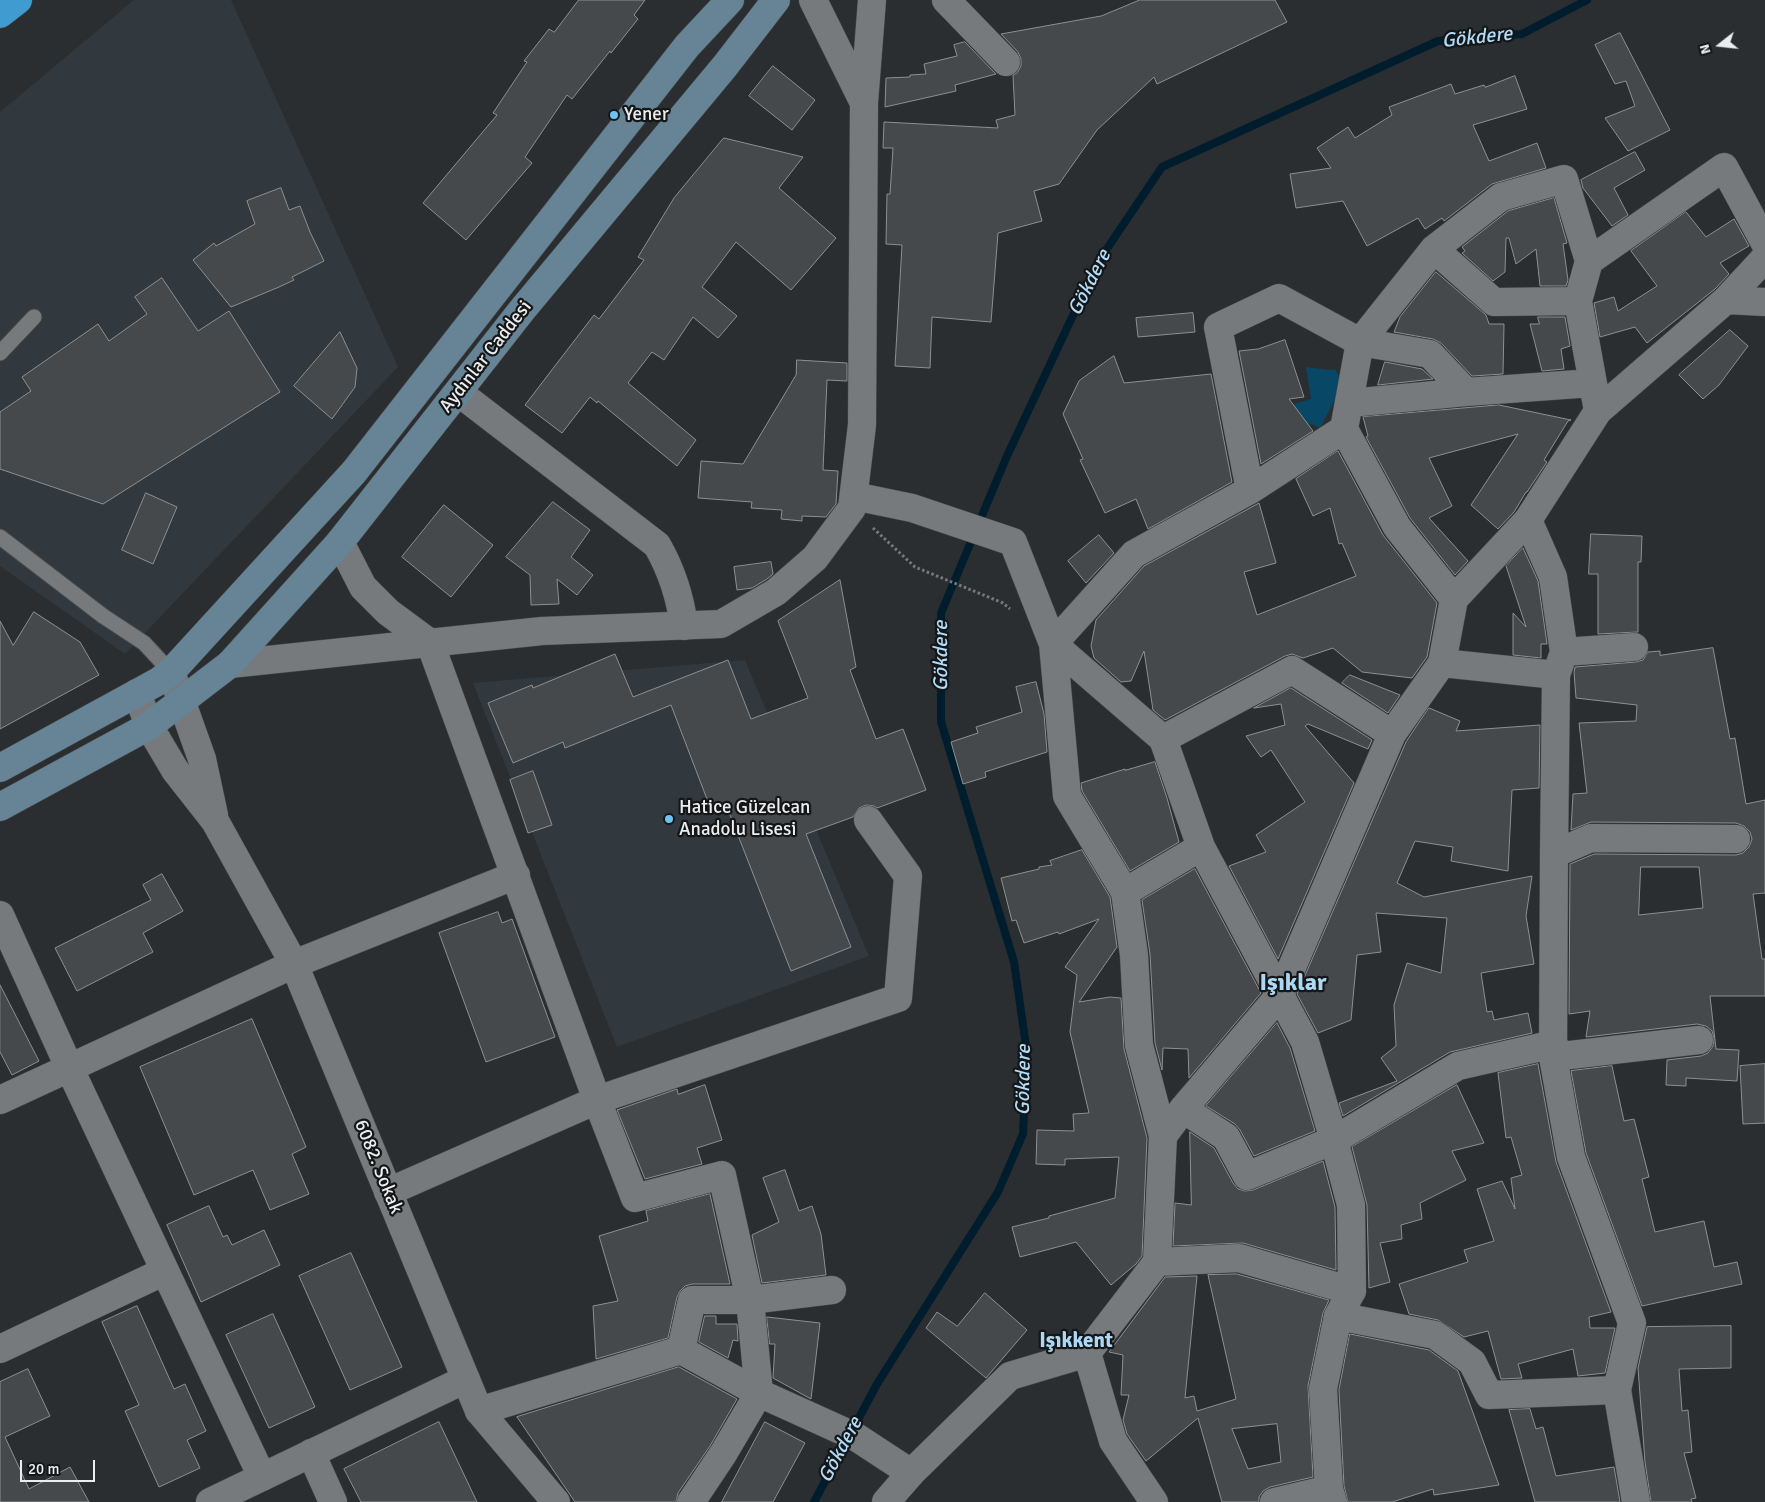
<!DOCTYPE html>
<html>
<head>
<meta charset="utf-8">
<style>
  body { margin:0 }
  #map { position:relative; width:1765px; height:1502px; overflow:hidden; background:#2b2e30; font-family:Signika,sans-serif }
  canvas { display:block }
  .north { position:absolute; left:1695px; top:20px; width:50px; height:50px; -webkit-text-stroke:4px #141617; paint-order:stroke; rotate:254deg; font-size:14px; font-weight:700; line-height:20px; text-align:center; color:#ebedee }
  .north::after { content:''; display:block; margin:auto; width:18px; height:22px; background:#ebedee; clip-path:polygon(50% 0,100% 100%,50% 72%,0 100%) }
  .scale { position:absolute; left:20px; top:1460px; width:75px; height:22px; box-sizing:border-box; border:2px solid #ebedee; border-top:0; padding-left:6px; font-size:15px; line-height:18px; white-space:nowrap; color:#ebedee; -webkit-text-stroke:4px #141617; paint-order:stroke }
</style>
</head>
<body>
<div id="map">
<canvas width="1765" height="1502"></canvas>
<div class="north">N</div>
<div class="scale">20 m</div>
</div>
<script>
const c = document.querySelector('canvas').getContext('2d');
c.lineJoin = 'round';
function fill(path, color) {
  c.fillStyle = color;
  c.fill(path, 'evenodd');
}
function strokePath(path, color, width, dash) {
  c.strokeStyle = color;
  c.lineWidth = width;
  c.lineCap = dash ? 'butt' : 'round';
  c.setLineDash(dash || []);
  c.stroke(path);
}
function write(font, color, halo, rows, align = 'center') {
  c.font = font + ' Signika,sans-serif';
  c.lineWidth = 4.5;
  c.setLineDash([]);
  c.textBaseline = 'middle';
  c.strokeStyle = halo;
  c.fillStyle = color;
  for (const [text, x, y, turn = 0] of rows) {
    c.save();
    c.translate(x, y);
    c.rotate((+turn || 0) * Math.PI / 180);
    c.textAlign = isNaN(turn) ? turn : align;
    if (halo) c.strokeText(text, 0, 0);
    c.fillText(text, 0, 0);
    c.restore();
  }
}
fill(new Path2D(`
  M 134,0 L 231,0 L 398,367 L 125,654 L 0,566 L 0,112 Z
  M 745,660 L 869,956 L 617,1047 L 473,683 Z`), '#31393f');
fill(new Path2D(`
  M 1306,367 L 1329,370 L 1335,369 L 1343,384 L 1320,428 L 1312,424 L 1281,434 L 1274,410 L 1311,399 Z`), '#094766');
strokePath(new Path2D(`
  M 814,1502 L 877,1384 L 998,1192 L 1023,1134 L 1027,1053 L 1014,962 L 941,722 L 941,613 L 1007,456 L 1098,262 L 1162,167 L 1438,41 L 1522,34 L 1587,0`), '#001d2e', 8);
const building = new Path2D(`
  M 579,0 L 645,0 L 634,15 L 638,19 L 611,53 L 610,51 L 572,99 L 567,95 L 525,157 L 532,163 L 466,240 L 423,203 L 497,115 L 493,113 L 527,62 L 524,61 L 549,29 L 554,32 Z
  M 1140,0 L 1275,0 L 1287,22 L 1157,84 L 1154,77 L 1097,130 L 1059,184 L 1034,191 L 1042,221 L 998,233 L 991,322 L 932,317 L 930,368 L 895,366 L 902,245 L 886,244 L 887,194 L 890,194 L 893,148 L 883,148 L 884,122 L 998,128 L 996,120 L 1015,115 L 1013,75 L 1017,73 L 1021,66 L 1021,59 L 1018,52 L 1001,34 L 1101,16 Z
  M 1620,33 L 1670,130 L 1628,151 L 1605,118 L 1635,106 L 1626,81 L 1615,84 L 1595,45 Z
  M 965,42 L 996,74 L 955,85 L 956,91 L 885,107 L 886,78 L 910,77 L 910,75 L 926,74 L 924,64 L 957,56 L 954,45 Z
  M 773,66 L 815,100 L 792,130 L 749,96 Z
  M 1515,76 L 1527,109 L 1473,125 L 1489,161 L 1537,143 L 1546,168 L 1492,184 L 1444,221 L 1442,218 L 1425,229 L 1418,218 L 1367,246 L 1343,201 L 1296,208 L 1290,174 L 1331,168 L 1317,148 L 1348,127 L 1355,138 L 1392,115 L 1389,107 L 1451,84 L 1455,94 L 1484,85 L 1485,87 Z
  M 724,138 L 803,157 L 779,188 L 836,238 L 791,290 L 736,242 L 702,287 L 737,316 L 718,338 L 693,317 L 664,360 L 652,352 L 628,383 L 696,440 L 677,466 L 598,401 L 597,403 L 590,397 L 562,433 L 525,405 L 594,315 L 599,319 L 644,260 L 638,257 L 674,198 Z
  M 1635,152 L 1645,170 L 1614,188 L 1628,215 L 1612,226 L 1583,188 L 1581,180 Z
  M 281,188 L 289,210 L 300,206 L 310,232 L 324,261 L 292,277 L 294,280 L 279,287 L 231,307 L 193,260 L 214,243 L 216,246 L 255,224 L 247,201 Z
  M 1554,198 L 1567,243 L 1563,244 L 1568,280 L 1566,286 L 1540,286 L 1536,249 L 1516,264 L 1509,238 L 1506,238 L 1505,272 L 1493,281 L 1462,253 L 1465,251 L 1462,247 L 1508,211 Z
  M 1686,212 L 1706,237 L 1734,219 L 1749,246 L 1720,263 L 1729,274 L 1715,289 L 1647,343 L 1635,327 L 1600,337 L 1594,303 L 1614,297 L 1618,311 L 1657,286 L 1631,251 Z
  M 1436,272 L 1486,315 L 1489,324 L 1504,324 L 1503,374 L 1472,376 L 1441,343 L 1433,339 L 1394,332 L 1400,317 Z
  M 162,278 L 198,331 L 229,311 L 280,392 L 103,504 L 0,469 L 0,412 L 31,391 L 22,377 L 98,324 L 109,341 L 147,314 L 135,297 Z
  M 1193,313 L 1195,332 L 1138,337 L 1136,318 Z
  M 1538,317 L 1565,317 L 1570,346 L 1561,349 L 1564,369 L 1542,371 L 1530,324 L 1539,324 Z
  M 1730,330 L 1748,346 L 1719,385 L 1703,399 L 1679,375 Z
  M 340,332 L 357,368 L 355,387 L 332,419 L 294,386 Z
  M 1285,340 L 1304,397 L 1289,399 L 1313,431 L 1261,464 L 1239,351 L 1258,349 Z
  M 1114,356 L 1124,383 L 1211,374 L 1232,482 L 1148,529 L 1136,499 L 1105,513 L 1080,460 L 1083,459 L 1063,414 L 1079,381 Z
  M 797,360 L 847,363 L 847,381 L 827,380 L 823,470 L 838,471 L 836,504 L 826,517 L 802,516 L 802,521 L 781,519 L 782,510 L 751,508 L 752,502 L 698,498 L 701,461 L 743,464 L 796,375 Z
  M 1385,362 L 1422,369 L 1433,379 L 1378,385 Z
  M 1499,405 L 1571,420 L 1568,421 L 1544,460 L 1547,462 L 1527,492 L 1526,492 L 1514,512 L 1498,529 L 1471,505 L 1518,434 L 1429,458 L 1452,506 L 1429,518 L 1468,561 L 1455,575 L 1410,518 L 1366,437 L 1368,436 L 1363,417 Z
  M 1338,451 L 1383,535 L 1437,603 L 1427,657 L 1412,678 L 1362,672 L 1333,648 L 1303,658 L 1292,654 L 1285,656 L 1165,720 L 1153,710 L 1144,651 L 1131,681 L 1121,682 L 1094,658 L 1091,646 L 1096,620 L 1144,566 L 1259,503 L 1276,563 L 1244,572 L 1257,615 L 1356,576 L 1342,543 L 1339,544 L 1330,508 L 1313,516 L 1296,479 Z
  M 146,493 L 177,507 L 153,564 L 122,550 Z
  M 553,502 L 590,530 L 571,557 L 593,575 L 577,595 L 557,579 L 559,604 L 531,605 L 530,575 L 506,557 Z
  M 444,505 L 493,545 L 451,597 L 402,557 Z
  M 1591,534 L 1642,536 L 1641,562 L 1638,562 L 1638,632 L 1598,634 L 1598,574 L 1589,574 Z
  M 1099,535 L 1114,553 L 1086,583 L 1068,561 Z
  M 1523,548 L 1538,581 L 1547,644 L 1541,644 L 1541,658 L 1513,655 L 1513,613 L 1526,627 L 1506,566 Z
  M 771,562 L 773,574 L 767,579 L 752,588 L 737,590 L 734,567 Z
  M 840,580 L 856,667 L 850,670 L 876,739 L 903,729 L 926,790 L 877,808 L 874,806 L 866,805 L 859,808 L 853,817 L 806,834 L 851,947 L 791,971 L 725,802 L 710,807 L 671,705 L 565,748 L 563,742 L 513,763 L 488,703 L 532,685 L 533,688 L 615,654 L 633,697 L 728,660 L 751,719 L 808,698 L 778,621 Z
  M 34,612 L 80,642 L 99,675 L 0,729 L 0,621 L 13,645 Z
  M 1713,648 L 1730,739 L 1735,738 L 1746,804 L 1765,800 L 1765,893 L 1753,894 L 1762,959 L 1765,959 L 1765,996 L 1710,996 L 1716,1049 L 1739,1050 L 1737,1081 L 1686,1078 L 1686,1086 L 1666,1085 L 1667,1060 L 1701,1056 L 1708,1053 L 1713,1046 L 1714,1038 L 1712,1031 L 1706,1026 L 1697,1024 L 1586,1037 L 1590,1011 L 1569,1014 L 1570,864 L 1594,854 L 1736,855 L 1743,853 L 1749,847 L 1752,839 L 1750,832 L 1744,826 L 1736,823 L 1591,822 L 1571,830 L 1573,794 L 1587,793 L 1579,723 L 1636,721 L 1637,705 L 1576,698 L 1574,672 L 1575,667 L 1636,662 L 1643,660 L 1648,652 L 1660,651 L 1660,655 ZM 1641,867 L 1699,867 L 1703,908 L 1639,915 Z
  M 1350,675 L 1400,695 L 1388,713 L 1342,683 Z
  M 1036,682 L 1044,714 L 1047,752 L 985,772 L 986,777 L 963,784 L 951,742 L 978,733 L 976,727 L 1022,712 L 1016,687 Z
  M 1291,688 L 1372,740 L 1368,749 L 1308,724 L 1305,726 L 1354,783 L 1278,959 L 1229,866 L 1266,852 L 1256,835 L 1305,802 L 1271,750 L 1261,757 L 1246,736 L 1285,725 L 1281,704 L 1254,708 Z
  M 1429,708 L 1460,721 L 1456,731 L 1540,725 L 1539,788 L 1512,790 L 1508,871 L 1451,861 L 1453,847 L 1415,841 L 1397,883 L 1424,897 L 1532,876 L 1526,916 L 1534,964 L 1481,973 L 1487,1012 L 1492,1011 L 1494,1020 L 1528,1013 L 1532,1033 L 1450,1052 L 1343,1116 L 1339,1103 L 1397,1081 L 1381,1058 L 1396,1046 L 1394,1005 L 1407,963 L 1441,973 L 1447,918 L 1376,913 L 1381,952 L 1357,955 L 1351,1020 L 1318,1033 L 1297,994 L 1406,742 Z
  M 1155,762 L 1167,798 L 1179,842 L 1130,871 L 1082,791 L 1081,783 L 1125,769 L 1125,770 Z
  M 533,771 L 552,825 L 528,833 L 510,780 Z
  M 1082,850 L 1110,897 L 1117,947 L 1079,1002 L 1110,997 L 1121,998 L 1124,1049 L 1147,1138 L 1142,1256 L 1136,1264 L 1111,1285 L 1076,1242 L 1020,1257 L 1012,1227 L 1049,1218 L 1049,1216 L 1115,1198 L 1119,1157 L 1065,1159 L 1065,1165 L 1036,1164 L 1037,1130 L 1074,1131 L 1073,1114 L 1089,1113 L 1070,1032 L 1077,975 L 1065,967 L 1099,919 L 1059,934 L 1058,932 L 1024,943 L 1016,920 L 1012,921 L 1001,878 L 1039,869 L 1039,867 L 1052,865 L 1050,861 Z
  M 1195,869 L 1261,993 L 1189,1078 L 1188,1049 L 1163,1048 L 1162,1070 L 1155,1043 L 1150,954 L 1142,900 Z
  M 162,874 L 183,911 L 143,933 L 153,952 L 77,991 L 55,948 L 151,900 L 143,885 Z
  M 498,912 L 502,923 L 512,919 L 555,1037 L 486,1062 L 439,933 Z
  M 0,985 L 39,1061 L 12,1075 L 0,1052 Z
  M 252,1019 L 306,1147 L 292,1154 L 309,1194 L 270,1210 L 253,1170 L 194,1195 L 140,1067 Z
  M 1277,1023 L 1290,1048 L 1315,1131 L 1254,1156 L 1240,1130 L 1235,1124 L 1206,1106 Z
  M 1538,1064 L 1556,1162 L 1611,1312 L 1589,1317 L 1590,1328 L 1615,1328 L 1605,1373 L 1578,1376 L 1573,1349 L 1518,1364 L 1522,1378 L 1501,1379 L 1488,1331 L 1464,1337 L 1438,1320 L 1409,1314 L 1399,1284 L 1468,1262 L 1464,1250 L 1494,1241 L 1477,1189 L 1502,1181 L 1515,1209 L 1511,1178 L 1522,1175 L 1511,1137 L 1506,1138 L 1498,1073 Z
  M 1765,1064 L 1765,1123 L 1743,1124 L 1740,1066 Z
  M 1612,1066 L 1624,1121 L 1634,1119 L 1649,1177 L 1642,1179 L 1655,1232 L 1704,1221 L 1714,1267 L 1737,1262 L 1742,1284 L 1642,1306 L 1586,1153 L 1571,1071 Z
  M 705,1085 L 722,1140 L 697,1148 L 702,1164 L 645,1179 L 617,1110 L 677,1089 L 678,1094 Z
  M 1457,1085 L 1484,1143 L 1452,1151 L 1466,1180 L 1420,1203 L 1422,1219 L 1401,1225 L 1402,1239 L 1380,1243 L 1390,1282 L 1369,1288 L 1367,1205 L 1352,1147 Z
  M 1190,1132 L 1214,1148 L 1233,1183 L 1238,1189 L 1245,1191 L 1253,1190 L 1323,1161 L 1335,1207 L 1336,1270 L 1243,1243 L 1173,1246 L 1175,1203 L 1191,1205 Z
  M 785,1170 L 799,1211 L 812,1206 L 821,1234 L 826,1275 L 762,1283 L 752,1235 L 779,1222 L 763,1178 Z
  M 710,1194 L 730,1284 L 692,1284 L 685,1286 L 680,1291 L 677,1297 L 668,1338 L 596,1359 L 593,1306 L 618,1301 L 599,1236 L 648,1221 L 646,1211 Z
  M 209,1206 L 223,1237 L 227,1235 L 232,1245 L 264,1230 L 280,1265 L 201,1302 L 167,1225 Z
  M 351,1253 L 402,1367 L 350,1390 L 299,1276 Z
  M 1237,1274 L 1329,1300 L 1323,1313 L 1308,1386 L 1313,1477 L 1270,1487 L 1263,1491 L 1259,1497 L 1259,1502 L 1222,1502 L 1198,1418 L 1146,1461 L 1127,1434 L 1123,1420 L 1129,1395 L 1121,1395 L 1123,1355 L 1109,1352 L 1165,1277 L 1197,1276 L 1185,1398 L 1194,1396 L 1197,1411 L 1236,1399 L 1208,1275 ZM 1277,1424 L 1281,1462 L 1248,1469 L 1232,1429 Z
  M 985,1293 L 1027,1330 L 986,1378 L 926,1328 L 937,1312 L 957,1326 Z
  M 137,1306 L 174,1389 L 185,1384 L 206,1431 L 187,1440 L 200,1468 L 159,1487 L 125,1411 L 139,1405 L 102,1322 Z
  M 273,1314 L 315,1407 L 269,1428 L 226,1335 Z
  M 705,1316 L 716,1316 L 716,1324 L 737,1324 L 738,1341 L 733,1340 L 728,1358 L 699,1342 Z
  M 767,1317 L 820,1323 L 811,1399 L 773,1378 L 775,1344 L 770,1344 Z
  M 1731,1326 L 1731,1368 L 1679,1369 L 1682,1411 L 1688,1410 L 1692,1452 L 1684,1453 L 1696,1498 L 1691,1499 L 1692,1502 L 1651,1502 L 1645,1462 L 1638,1368 L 1647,1327 Z
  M 1350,1334 L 1429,1350 L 1458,1371 L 1499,1485 L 1434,1495 L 1433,1489 L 1392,1502 L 1348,1502 L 1344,1486 L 1339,1390 Z
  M 679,1367 L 737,1399 L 710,1446 L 678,1493 L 676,1502 L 575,1502 L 517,1417 Z
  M 28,1369 L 50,1416 L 5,1437 L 29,1489 L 70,1467 L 89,1502 L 0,1502 L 0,1382 Z
  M 1530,1409 L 1536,1429 L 1543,1427 L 1556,1476 L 1614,1467 L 1620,1502 L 1535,1502 L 1509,1410 Z
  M 439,1422 L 477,1502 L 361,1502 L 344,1469 Z
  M 765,1422 L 805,1443 L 773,1502 L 722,1502 Z`);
fill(building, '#46494b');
strokePath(building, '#8c9092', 1);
const service = new Path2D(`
  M 0,353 L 34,317
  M 0,537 L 103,616 L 144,643 L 171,672`);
const minor = new Path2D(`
  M 946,0 L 1006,62
  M 1434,249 L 1494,302 L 1578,301
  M 1589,261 L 1724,167 L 1765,243
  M 1726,300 L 1765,302
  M 458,392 L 657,545 C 672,571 680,596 684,626
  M 1350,403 L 1466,392
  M 1344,429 L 1397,527 L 1454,599
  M 1250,490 L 1218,327 L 1279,298 L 1360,342 L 1430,354 L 1466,392 L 1592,383
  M 854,496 L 912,508 L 1013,542 L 1053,644 L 1163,739 L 1201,847 L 1305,1042 L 1334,1140 L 1351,1205 L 1352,1291 L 1338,1316 L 1323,1389 L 1329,1489 L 1333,1502
  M 1528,520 L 1553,577 L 1564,652 L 1556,675 L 1554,854 L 1553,1057 L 1571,1157 L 1632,1323 L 1617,1390 L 1636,1502
  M 430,643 L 597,1100 L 635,1198 L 722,1175 L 750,1300 L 759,1393 L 723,1454 L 691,1502
  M 1564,652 L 1634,647
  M 1442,663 L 1556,675
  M 1163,739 L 1292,670 L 1392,734
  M 1554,854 L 1591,838 L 1736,839
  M 1125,892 L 1201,847
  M 0,915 L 69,1067 L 262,1477
  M 1553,1057 L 1699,1040
  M 0,1100 L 294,964 L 516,875
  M 1183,1109 L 1226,1137 L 1247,1176 L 1334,1140 L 1458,1066 L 1554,1044
  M 1163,1136 L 1139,1045 L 1134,955 L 1125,892 L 1067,796 L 1053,644 L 1134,554 L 1250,490 L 1344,429 L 1360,342 L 1434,249 L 1501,197 L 1564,179 L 1589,261 L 1578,301 L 1598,411
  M 388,1192 L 597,1100 L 898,998 L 908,876 L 868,820
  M 1157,1262 L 1239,1258 L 1352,1291
  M 1338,1316 L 1435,1335 L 1472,1362 L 1489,1395 L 1617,1390
  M 0,1349 L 165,1271
  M 681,1350 L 759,1393 L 856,1437 L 911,1473
  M 1087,1353 L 1157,1262 L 1163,1136 L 1183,1109 L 1280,995 L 1392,734 L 1442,663 L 1454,599 L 1528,520 L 1598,411 L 1726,300 L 1765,258
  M 479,1411 L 681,1350 L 692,1300 L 750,1300 L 832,1290
  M 311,1453 L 333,1502
  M 1274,1502 L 1329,1489`);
const tertiary = new Path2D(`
  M 864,103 L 872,0
  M 340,542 L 363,587 L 388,612 L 430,643
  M 230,664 L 542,631 L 721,624 L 776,592 L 815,558 L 852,508 L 862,425 L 864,103 L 813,0
  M 171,672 L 202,759 L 214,815
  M 137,693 L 149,726 L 175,770 L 215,821 L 294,964 L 479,1411 L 556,1502
  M 210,1502 L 466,1379
  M 886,1502 L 911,1473 L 1010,1376 L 1087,1353 L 1113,1441 L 1154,1502`);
const secondary = new Path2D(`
  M 0,768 L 159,681 L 171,672 L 354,472 L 687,46 L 730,0
  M 0,807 L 149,726 L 230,664 L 340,542 L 522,310 L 725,66 L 776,0`);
const motorway = new Path2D(`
  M 0,14 L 18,0`);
strokePath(service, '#474a4b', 17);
strokePath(minor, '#474a4b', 29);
strokePath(tertiary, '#474a4b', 29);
strokePath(secondary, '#474a4b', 29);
strokePath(motorway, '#474a4b', 29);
strokePath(new Path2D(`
  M 873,528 L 915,567 L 1003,603 L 1010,609`), '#777a7b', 3, [2.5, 2.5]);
strokePath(service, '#777a7c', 15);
strokePath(minor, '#777a7c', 28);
strokePath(tertiary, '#777a7c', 28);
strokePath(secondary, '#668495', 28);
strokePath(motorway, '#3f9bd0', 28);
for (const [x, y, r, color] of [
  [614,115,5,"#70c2f4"],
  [669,819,5,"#70c2f4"]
]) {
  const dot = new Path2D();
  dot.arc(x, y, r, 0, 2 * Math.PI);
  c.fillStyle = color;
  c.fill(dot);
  strokePath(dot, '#141617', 2);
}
write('19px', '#ebedee', '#141617', [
  ["Yener",624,115],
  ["Hatice Güzelcan",679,808],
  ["Anadolu Lisesi",679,830]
], 'left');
write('19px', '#ebedee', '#141617', [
  ["Aydınlar Caddesi",486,357,-52],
  ["6082. Sokak",378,1167,68]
]);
write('italic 20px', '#b1dcf9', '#141617', [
  ["Gökdere",1477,38,-6],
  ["Gökdere",1090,283,-63],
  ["Gökdere",942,656,-90],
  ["Gökdere",1024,1080,-89],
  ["Gökdere",841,1450,-62]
]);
write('bold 21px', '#add8f4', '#141617', [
  ["Işıkkent",1076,1341]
]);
write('bold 24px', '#add8f4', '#141617', [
  ["Işıklar",1293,984]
]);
</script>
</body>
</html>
